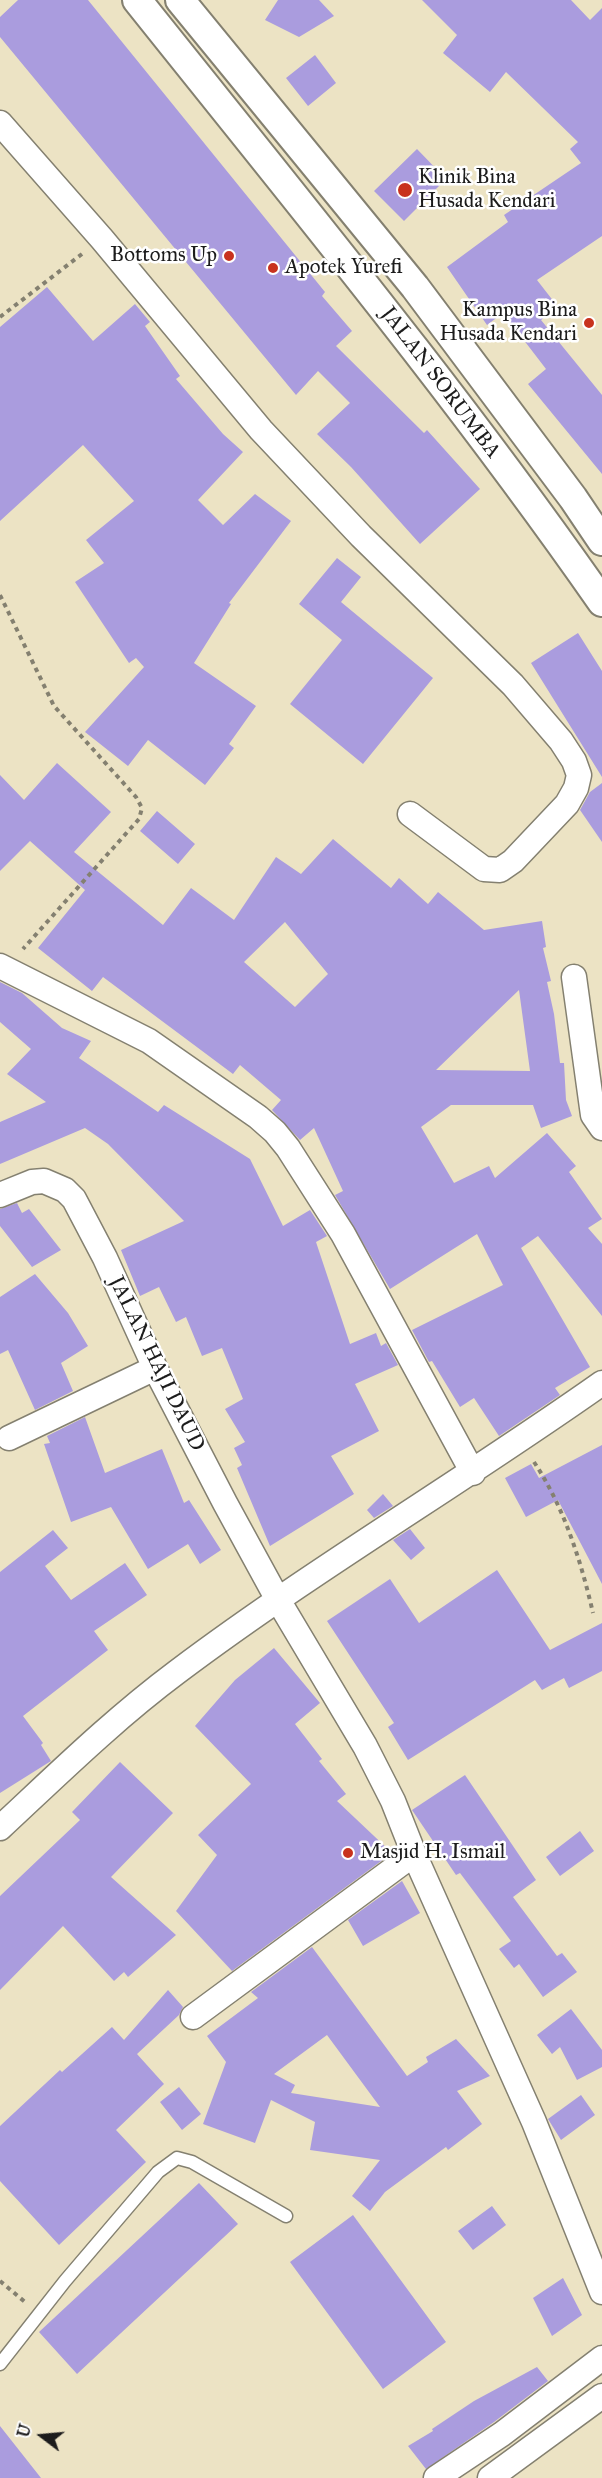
<!DOCTYPE html>
<html>
<head>
<meta charset="utf-8">
<style>
  body { margin:0 }
  #map { position:relative; width:602px; height:2478px; overflow:hidden; background:#ece3c4; font-family:"IM FELL Great Primer",serif }
  canvas { display:block }
  .north { position:absolute; left:12px; top:2406px; width:60px; height:60px; -webkit-text-stroke:4px #fff; paint-order:stroke; rotate:286deg; font-size:16px; font-weight:700; line-height:24px; text-align:center; color:#1c1c1c }
  .north::after { content:''; display:block; margin:auto; width:21px; height:27px; background:#1c1c1c; clip-path:polygon(50% 0,100% 100%,50% 72%,0 100%) }
</style>
</head>
<body>
<div id="map">
<canvas width="602" height="2478"></canvas>
<div class="north">U</div>
</div>
<script>
const c = document.querySelector('canvas').getContext('2d');
c.lineJoin = 'round';
function fill(path, color) {
  c.fillStyle = color;
  c.fill(path, 'evenodd');
}
function strokePath(path, color, width, dash) {
  c.strokeStyle = color;
  c.lineWidth = width;
  c.lineCap = dash ? 'butt' : 'round';
  c.setLineDash(dash || []);
  c.stroke(path);
}
function write(font, color, halo, rows, align = 'center') {
  c.font = font + ' "IM FELL Great Primer",serif';
  c.lineWidth = 5;
  c.setLineDash([]);
  c.textBaseline = 'middle';
  c.strokeStyle = halo;
  c.fillStyle = color;
  for (const [text, x, y, turn = 0] of rows) {
    c.save();
    c.translate(x, y);
    c.rotate((+turn || 0) * Math.PI / 180);
    c.textAlign = isNaN(turn) ? turn : align;
    if (halo) c.strokeText(text, 0, 0);
    c.fillText(text, 0, 0);
    c.restore();
  }
}
fill(new Path2D(`
  M 18,0 L 88,0 L 325,292 L 322,296 L 352,331 L 336,346 L 424,433 L 427,430 L 480,489 L 420,544 L 351,467 L 317,434 L 350,403 L 318,371 L 296,395 L 0,37 L 0,17 Z
  M 278,0 L 319,0 L 334,16 L 299,37 L 265,20 Z
  M 422,0 L 571,0 L 590,20 L 602,8 L 602,236 L 537,280 L 558,307 L 541,320 L 602,395 L 602,474 L 528,384 L 546,369 L 503,313 L 487,325 L 447,267 L 508,222 L 504,215 L 581,163 L 570,149 L 578,142 L 506,72 L 490,92 L 443,53 L 457,35 Z
  M 315,55 L 336,83 L 308,106 L 286,78 Z
  M 417,149 L 446,179 L 404,221 L 374,191 Z
  M 47,287 L 93,341 L 135,304 L 150,322 L 145,326 L 180,376 L 176,379 L 223,434 L 243,452 L 198,500 L 223,525 L 255,494 L 291,521 L 229,603 L 231,604 L 194,663 L 256,706 L 229,744 L 234,748 L 205,785 L 148,740 L 128,766 L 85,732 L 144,667 L 136,658 L 129,663 L 75,582 L 104,563 L 86,540 L 134,501 L 83,445 L 0,521 L 0,327 Z
  M 337,558 L 361,577 L 341,602 L 433,678 L 363,764 L 290,704 L 342,640 L 299,604 Z
  M 578,633 L 602,671 L 602,777 L 531,663 Z
  M 57,763 L 111,812 L 74,852 L 163,925 L 191,888 L 234,920 L 276,857 L 301,874 L 333,839 L 391,888 L 399,878 L 428,904 L 438,892 L 484,930 L 542,921 L 546,947 L 543,948 L 551,981 L 547,982 L 554,1014 L 560,1063 L 564,1063 L 566,1100 L 572,1116 L 541,1128 L 533,1105 L 451,1105 L 421,1127 L 454,1183 L 489,1166 L 495,1178 L 547,1133 L 576,1166 L 569,1172 L 602,1219 L 588,1228 L 602,1244 L 602,1316 L 538,1236 L 521,1248 L 590,1367 L 555,1388 L 560,1395 L 499,1436 L 474,1398 L 460,1407 L 432,1361 L 429,1362 L 412,1330 L 503,1285 L 477,1234 L 390,1289 L 335,1195 L 343,1191 L 314,1128 L 300,1140 L 272,1110 L 281,1100 L 240,1065 L 233,1074 L 103,977 L 92,991 L 38,948 L 85,890 L 30,841 L 0,871 L 0,775 L 24,800 ZM 285,922 L 328,974 L 295,1007 L 244,962 ZM 519,990 L 530,1071 L 436,1070 Z
  M 602,783 L 602,842 L 580,810 L 590,792 Z
  M 157,811 L 195,844 L 178,864 L 140,831 Z
  M 0,982 L 22,993 L 62,1028 L 91,1041 L 79,1058 L 158,1112 L 164,1105 L 250,1159 L 283,1226 L 310,1210 L 327,1236 L 316,1242 L 350,1344 L 376,1333 L 381,1346 L 386,1343 L 398,1365 L 355,1384 L 379,1431 L 331,1456 L 354,1494 L 270,1546 L 237,1468 L 242,1465 L 234,1448 L 245,1442 L 225,1409 L 243,1399 L 222,1348 L 202,1356 L 186,1317 L 176,1322 L 159,1287 L 140,1296 L 121,1250 L 184,1221 L 108,1144 L 85,1128 L 0,1164 L 0,1122 L 46,1102 L 7,1074 L 31,1049 L 0,1022 Z
  M 17,1203 L 22,1213 L 29,1209 L 61,1250 L 32,1267 L 0,1226 L 0,1209 Z
  M 35,1274 L 68,1313 L 88,1346 L 61,1363 L 73,1391 L 35,1410 L 8,1350 L 0,1354 L 0,1297 Z
  M 85,1417 L 105,1473 L 162,1449 L 184,1503 L 189,1500 L 221,1550 L 200,1564 L 188,1544 L 148,1569 L 111,1507 L 71,1522 L 44,1444 L 50,1443 L 47,1436 Z
  M 602,1445 L 602,1584 L 558,1500 L 526,1517 L 505,1478 L 531,1464 L 539,1478 Z
  M 383,1494 L 393,1506 L 374,1518 L 367,1510 Z
  M 410,1529 L 425,1548 L 411,1560 L 393,1540 Z
  M 53,1530 L 68,1548 L 45,1566 L 71,1600 L 125,1563 L 147,1595 L 94,1631 L 108,1650 L 23,1716 L 43,1743 L 41,1745 L 51,1761 L 0,1793 L 0,1572 Z
  M 497,1570 L 550,1650 L 602,1623 L 602,1671 L 569,1688 L 564,1678 L 542,1690 L 535,1680 L 408,1760 L 388,1727 L 394,1723 L 327,1621 L 390,1579 L 419,1623 Z
  M 274,1648 L 320,1703 L 295,1724 L 322,1759 L 319,1761 L 346,1794 L 337,1801 L 392,1853 L 232,1971 L 176,1911 L 217,1855 L 198,1835 L 251,1784 L 195,1726 L 235,1680 Z
  M 120,1762 L 173,1813 L 111,1877 L 176,1935 L 128,1977 L 124,1972 L 114,1981 L 63,1926 L 0,1990 L 0,1896 L 80,1820 L 72,1812 Z
  M 465,1775 L 536,1880 L 513,1897 L 557,1956 L 562,1953 L 577,1972 L 543,1997 L 519,1964 L 514,1968 L 499,1949 L 511,1941 L 460,1873 L 456,1875 L 412,1810 Z
  M 580,1831 L 594,1851 L 560,1876 L 546,1857 Z
  M 402,1881 L 420,1913 L 363,1946 L 348,1920 Z
  M 312,1947 L 407,2076 L 428,2062 L 426,2057 L 456,2039 L 490,2076 L 457,2091 L 482,2124 L 448,2150 L 446,2147 L 385,2192 L 370,2211 L 352,2196 L 380,2160 L 310,2150 L 315,2122 L 271,2100 L 255,2143 L 203,2124 L 226,2062 L 207,2036 L 258,1998 L 251,1992 ZM 327,2035 L 380,2107 L 291,2093 L 295,2085 L 274,2074 Z
  M 168,1990 L 183,2007 L 179,2015 L 137,2054 L 164,2084 L 116,2130 L 146,2162 L 59,2245 L 0,2181 L 0,2126 L 60,2070 L 62,2072 L 112,2027 L 124,2040 Z
  M 571,2009 L 602,2050 L 602,2067 L 577,2080 L 560,2047 L 552,2054 L 537,2035 Z
  M 179,2087 L 201,2114 L 182,2130 L 160,2102 Z
  M 581,2095 L 595,2115 L 561,2140 L 548,2119 Z
  M 199,2183 L 238,2224 L 77,2374 L 39,2332 Z
  M 492,2206 L 506,2225 L 473,2250 L 458,2231 Z
  M 353,2215 L 446,2342 L 383,2389 L 290,2262 Z
  M 563,2278 L 582,2315 L 552,2336 L 533,2298 Z
  M 537,2367 L 548,2381 L 494,2422 L 426,2469 L 408,2446 L 433,2431 L 432,2429 L 474,2401 Z
  M 0,2426 L 41,2478 L 0,2478 Z`), '#aa9cde');
const service = new Path2D(`
  M 0,2364 L 65,2281 L 158,2172 L 177,2158 L 192,2162 L 286,2216`);
const minor = new Path2D(`
  M 0,123 L 102,239 L 261,430 L 361,536 L 513,685 L 561,741 L 574,761 L 579,775 L 576,788 L 567,804 L 513,861 L 500,870 L 484,869 L 410,814
  M 0,966 L 149,1041 L 258,1117 L 275,1132 L 288,1148 L 343,1234 L 473,1473
  M 574,977 L 593,1115 L 602,1128
  M 0,1195 L 32,1182 L 44,1181 L 65,1190 L 74,1199 L 105,1258 L 155,1368 L 225,1503 L 278,1600 L 365,1746 L 393,1801 L 414,1854 L 534,2122 L 602,2292
  M 9,1438 L 155,1368
  M 0,1828 C 58,1774 114,1719 177,1672 C 314,1569 462,1482 602,1383
  M 193,2017 L 414,1854
  M 436,2478 L 502,2434 L 602,2358
  M 490,2478 L 602,2396`);
const tertiary = new Path2D(`
  M 137,0 C 295,198 457,394 602,602
  M 180,0 L 415,287 L 573,498 L 602,541`);
strokePath(service, '#848070', 15);
strokePath(minor, '#848070', 27);
strokePath(tertiary, '#848070', 32);
strokePath(new Path2D(`
  M 0,317 L 82,254
  M 0,595 L 54,706 L 136,797 L 142,808 L 139,819 L 23,949
  M 534,1462 C 564,1507 581,1561 593,1613
  M 0,2281 L 25,2302`), '#848070', 4, [4.5, 4.5]);
strokePath(service, '#fff', 12);
strokePath(minor, '#fff', 24);
strokePath(tertiary, '#fff', 28);
for (const [x, y, r, color] of [
  [405,190,8,"#c8321e"],
  [229,256,6,"#c8321e"],
  [273,268,6,"#c8321e"],
  [589,323,6,"#c8321e"],
  [348,1853,6,"#c8321e"]
]) {
  const dot = new Path2D();
  dot.arc(x, y, r, 0, 2 * Math.PI);
  c.fillStyle = color;
  c.fill(dot);
  strokePath(dot, '#fff', 2);
}
write('21px', '#1c1c1c', '#fff', [
  ["Klinik Bina",418,178],
  ["Husada Kendari",418,202],
  ["Bottoms Up",217,256,"right"],
  ["Apotek Yurefi",285,268],
  ["Kampus Bina",577,311,"right"],
  ["Husada Kendari",577,335,"right"],
  ["Masjid H. Ismail",360,1853]
], 'left');
write('21px', '#1c1c1c', '#fff', [
  ["JALAN SORUMBA",440,383,53],
  ["JALAN HAJI DAUD",156,1364,64]
]);
</script>
</body>
</html>
